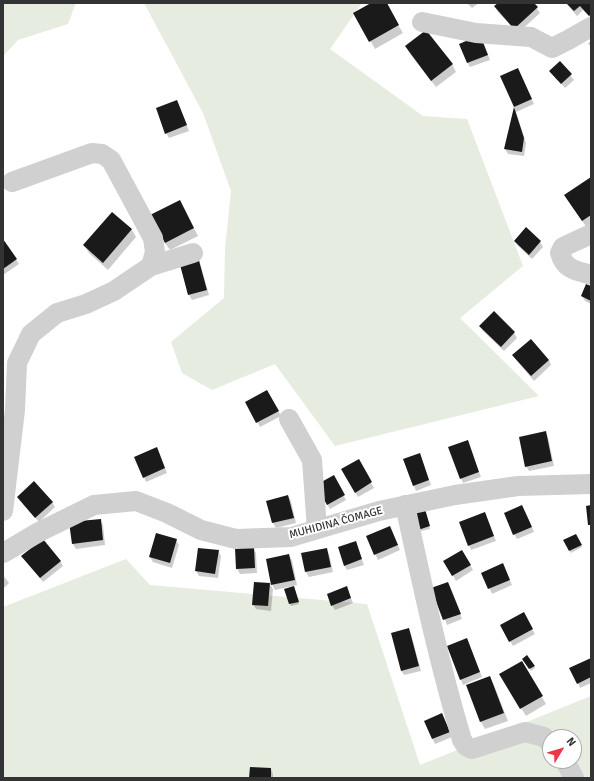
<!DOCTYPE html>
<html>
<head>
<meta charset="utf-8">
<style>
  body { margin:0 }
  #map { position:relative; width:594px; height:781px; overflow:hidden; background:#fff; font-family:Signika,sans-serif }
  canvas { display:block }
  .frame { position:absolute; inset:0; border:4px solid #333; pointer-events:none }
  .north { position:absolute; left:542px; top:729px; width:40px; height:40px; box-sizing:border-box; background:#fff; border:1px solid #adadad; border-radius:50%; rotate:52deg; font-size:11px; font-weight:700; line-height:16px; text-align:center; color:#333 }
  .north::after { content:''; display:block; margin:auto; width:14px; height:18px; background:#e63946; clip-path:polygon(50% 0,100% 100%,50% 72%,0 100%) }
</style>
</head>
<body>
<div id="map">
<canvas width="594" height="781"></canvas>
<div class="frame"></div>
<div class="north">N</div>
</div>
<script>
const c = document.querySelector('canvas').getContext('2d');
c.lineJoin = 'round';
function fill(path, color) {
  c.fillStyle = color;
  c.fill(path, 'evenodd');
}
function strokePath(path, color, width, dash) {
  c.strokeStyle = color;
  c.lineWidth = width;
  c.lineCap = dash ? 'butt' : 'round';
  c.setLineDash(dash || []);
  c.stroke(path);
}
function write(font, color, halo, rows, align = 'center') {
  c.font = font + ' Signika,sans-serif';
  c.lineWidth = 4;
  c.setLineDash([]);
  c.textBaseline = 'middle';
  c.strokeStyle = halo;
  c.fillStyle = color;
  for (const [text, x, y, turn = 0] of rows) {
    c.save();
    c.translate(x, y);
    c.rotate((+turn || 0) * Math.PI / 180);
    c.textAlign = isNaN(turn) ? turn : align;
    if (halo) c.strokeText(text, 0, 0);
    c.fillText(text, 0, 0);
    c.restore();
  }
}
fill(new Path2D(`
  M 3,3 L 76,3 L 68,24 L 18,40 L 3,56 Z
  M 144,3 L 362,3 L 330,49 L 423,116 L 467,119 L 523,266 L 460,318 L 539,396 L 335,446 L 275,364 L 212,390 L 182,373 L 171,342 L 224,298 L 225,249 L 231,191 L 203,113 Z
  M 126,559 L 150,585 L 367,604 L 420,765 L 591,696 L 591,778 L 3,778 L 3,607 ZM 550,737 L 574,737 L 574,761 L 550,761 Z`), '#e6ecdf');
fill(new Path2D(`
  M 373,3 L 385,3 L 403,33 L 375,49 L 355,13 Z
  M 467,3 L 479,3 L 472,8 Z
  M 499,3 L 533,3 L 540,13 L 518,33 L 498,12 L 495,7 Z
  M 569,3 L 591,3 L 591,18 L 583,10 L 577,16 L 571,9 L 568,4 Z
  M 483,41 L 490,60 L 470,67 L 467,62 Z
  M 591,41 L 591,48 L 588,43 Z
  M 406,46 L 452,64 L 456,72 L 436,87 L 410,54 Z
  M 560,62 L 574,80 L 565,88 L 550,71 Z
  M 520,74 L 534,104 L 516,112 L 526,143 L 524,156 L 508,154 L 505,149 L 515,107 L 501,77 Z
  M 177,101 L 189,131 L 169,138 L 166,133 Z
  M 591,178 L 591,225 L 587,228 L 570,203 Z
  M 184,209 L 198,236 L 170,250 L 165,243 Z
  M 112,213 L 132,230 L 136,237 L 108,270 L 89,253 L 84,245 Z
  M 526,229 L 540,242 L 543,247 L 532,259 L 518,246 L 515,241 Z
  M 3,241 L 19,264 L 3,275 Z
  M 198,258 L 200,263 L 209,295 L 192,300 L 189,295 Z
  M 591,287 L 591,304 L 585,301 L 582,296 Z
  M 480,326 L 514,333 L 517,338 L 504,351 L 483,331 Z
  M 513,356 L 549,360 L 551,365 L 534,381 Z
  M 267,391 L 281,416 L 260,427 L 247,402 Z
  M 545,432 L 548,437 L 554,466 L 529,471 L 526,466 Z
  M 467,441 L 481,477 L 463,483 L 461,478 Z
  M 159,453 L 167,473 L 146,482 L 144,477 Z
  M 422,459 L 431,485 L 416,491 L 414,486 Z
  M 358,460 L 374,488 L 358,497 L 342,469 Z
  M 333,477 L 346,500 L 330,509 L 317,486 Z
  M 288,496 L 291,501 L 296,523 L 276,528 L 273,523 L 267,501 Z
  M 18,497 L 52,502 L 55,507 L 39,522 Z
  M 425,510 L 430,529 L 421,531 L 415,513 Z
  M 525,511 L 534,532 L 517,539 L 514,534 Z
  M 485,513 L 496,541 L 471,550 L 469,545 Z
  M 100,520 L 103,525 L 105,545 L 76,549 L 73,544 Z
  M 392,532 L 400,550 L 378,560 L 367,537 Z
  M 576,535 L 582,547 L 571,553 L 564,540 Z
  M 176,540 L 179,545 L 172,568 L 153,562 L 150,557 Z
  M 355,542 L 364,565 L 347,570 L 344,565 Z
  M 253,548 L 256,553 L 257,573 L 240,574 L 237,569 Z
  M 326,549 L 329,554 L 333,572 L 309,577 L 306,572 L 302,554 Z
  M 218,551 L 221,556 L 218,578 L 199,576 L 196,571 Z
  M 462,551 L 473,570 L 456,581 L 445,561 Z
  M 289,555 L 292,560 L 297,585 L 275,590 L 273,586 L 273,587 L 267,560 Z
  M 26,561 L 60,561 L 63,566 L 43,582 Z
  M 505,570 L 512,585 L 492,594 L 483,573 Z
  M 3,575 L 9,583 L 3,589 Z
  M 448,583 L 462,619 L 447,625 L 433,589 Z
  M 270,584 L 273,589 L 271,611 L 256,609 L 253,604 Z
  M 347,588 L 353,603 L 335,610 L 332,605 Z
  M 286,590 L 295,590 L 299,604 L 291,606 Z
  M 523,614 L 535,634 L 513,646 L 501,626 Z
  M 408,629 L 411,634 L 421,671 L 404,675 L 401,670 Z
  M 469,644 L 482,677 L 463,685 L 448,647 Z
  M 527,657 L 535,668 L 531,671 L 523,659 Z
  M 591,661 L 591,683 L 580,688 L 578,683 Z
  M 521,662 L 546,704 L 526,716 L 501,674 Z
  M 490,677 L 494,685 L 508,721 L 485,729 L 481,722 Z
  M 442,714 L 452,737 L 435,744 L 425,722 Z
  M 271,769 L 273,774 L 273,778 L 250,778 Z`), '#0003');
fill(new Path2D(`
  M 371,3 L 387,3 L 399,25 L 369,42 L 353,13 Z
  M 498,3 L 534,3 L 538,7 L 514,29 L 494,6 Z
  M 567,3 L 591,3 L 591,14 L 589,16 L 580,6 L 574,11 L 567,4 Z
  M 426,30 L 453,64 L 431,81 L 405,46 Z
  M 480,35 L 488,55 L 467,63 L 459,44 Z
  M 560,61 L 572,74 L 561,84 L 549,71 Z
  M 518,68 L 532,99 L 514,107 L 500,76 Z
  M 177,100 L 187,125 L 165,134 L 156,108 Z
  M 514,107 L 524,138 L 522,152 L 504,149 Z
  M 591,177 L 591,215 L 582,221 L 564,195 Z
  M 180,200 L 194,228 L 165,243 L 150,215 Z
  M 112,212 L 132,229 L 103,263 L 83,245 Z
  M 526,227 L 541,241 L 529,255 L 514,241 Z
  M 3,239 L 17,259 L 3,269 Z
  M 198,257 L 207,290 L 188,295 L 179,261 Z
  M 586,284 L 591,286 L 591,301 L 581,296 Z
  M 494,311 L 515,332 L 501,347 L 479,326 Z
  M 531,339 L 549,360 L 531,376 L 512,355 Z
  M 267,390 L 279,411 L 256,423 L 245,402 Z
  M 546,431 L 552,461 L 525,467 L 519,437 Z
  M 468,440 L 479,472 L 460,479 L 448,447 Z
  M 157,447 L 165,468 L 143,478 L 134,457 Z
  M 420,453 L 429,480 L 413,486 L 403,459 Z
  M 359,459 L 372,482 L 355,493 L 341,469 Z
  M 334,475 L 345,495 L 327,505 L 316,485 Z
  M 34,481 L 53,502 L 35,518 L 17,497 Z
  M 288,495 L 294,518 L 272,523 L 266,501 Z
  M 522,505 L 532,527 L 513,535 L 504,513 Z
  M 591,505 L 591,525 L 588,525 L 586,506 Z
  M 425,509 L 430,526 L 418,530 L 414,513 Z
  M 485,512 L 494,536 L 468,546 L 459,522 Z
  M 101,519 L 103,540 L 72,544 L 69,522 Z
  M 390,526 L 398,545 L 374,555 L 366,536 Z
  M 156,533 L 177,539 L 170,563 L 149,557 Z
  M 576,534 L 582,545 L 569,551 L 563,540 Z
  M 43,539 L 61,561 L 40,578 L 21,556 Z
  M 356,541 L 362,559 L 344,566 L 338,547 Z
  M 254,547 L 255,568 L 236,569 L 235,548 Z
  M 198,548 L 219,550 L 215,574 L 195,571 Z
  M 327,548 L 331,567 L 305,572 L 301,553 Z
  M 462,550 L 471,565 L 452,576 L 443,561 Z
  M 289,554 L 295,580 L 271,585 L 266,559 Z
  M 503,563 L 510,580 L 488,589 L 481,573 Z
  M 254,582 L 270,583 L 268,606 L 252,605 Z
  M 448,582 L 461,614 L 443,620 L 431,588 Z
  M 294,586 L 299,602 L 289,604 L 284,589 Z
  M 347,586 L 351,598 L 331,606 L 327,594 Z
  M 524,612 L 533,629 L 509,642 L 500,625 Z
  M 409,628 L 419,666 L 401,671 L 391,633 Z
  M 467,638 L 480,672 L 460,680 L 447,646 Z
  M 527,655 L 535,666 L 529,669 L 522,659 Z
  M 591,658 L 591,677 L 577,684 L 569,668 Z
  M 522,661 L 543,696 L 520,709 L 499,674 Z
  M 490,676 L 504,713 L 480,722 L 466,685 Z
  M 442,713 L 450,732 L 432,739 L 424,721 Z
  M 250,767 L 271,768 L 271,778 L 249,778 Z`), '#1a1a1a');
strokePath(new Path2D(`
  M 422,22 L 476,33 L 531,37 L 552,48 L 568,40 L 591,27
  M 12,182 L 92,153 L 102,154 L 111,160 L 153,238 L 155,252 L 151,266
  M 591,234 L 563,247 L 560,253 C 565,270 575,270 591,275
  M 289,419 L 312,460 L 317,529
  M 405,505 C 422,584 439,663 462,740 L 466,746 L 472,749 L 525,732 L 544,737 L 550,743
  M 3,511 L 15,410 L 17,363 L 31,334 L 57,313 L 86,304 L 114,291 L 151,266 L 193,253
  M 3,553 L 39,532 L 94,505 L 136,501 L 167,513 L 201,530 L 236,539 L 291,537 L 379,511 L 455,495 L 518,486 L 591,484
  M 565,761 L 574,778`), '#d0d0d0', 20);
write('11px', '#333', '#fff', [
  ["MUHIDINA ČOMAGE",336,523,-15]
]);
</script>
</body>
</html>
